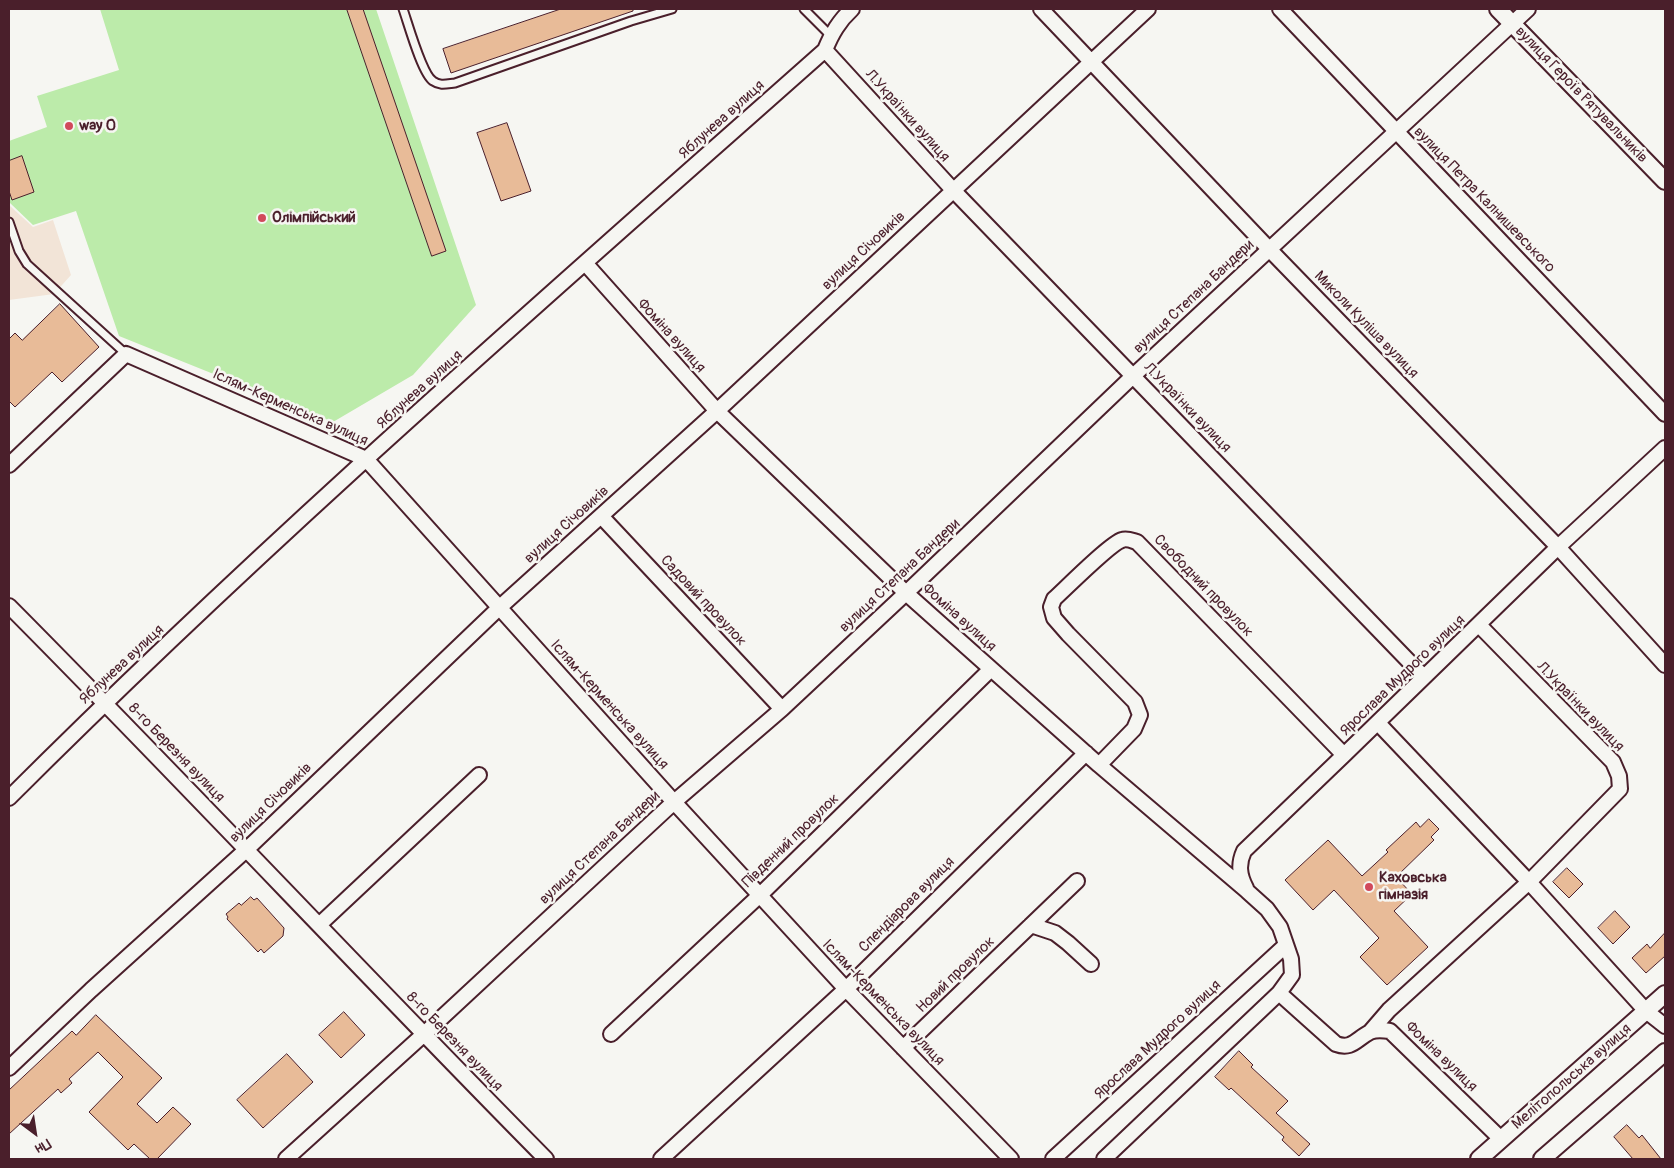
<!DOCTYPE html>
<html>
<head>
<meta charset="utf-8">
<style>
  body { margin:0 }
  #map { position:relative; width:1674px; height:1168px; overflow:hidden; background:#f6f6f2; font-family:Pangolin,sans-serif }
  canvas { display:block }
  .frame { position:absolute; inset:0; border:10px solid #4a1f2b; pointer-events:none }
  .north { position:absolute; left:10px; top:1108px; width:50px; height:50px; -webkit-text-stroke:4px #f6f6f2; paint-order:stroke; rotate:149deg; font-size:14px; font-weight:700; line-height:20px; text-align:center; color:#4a1f2b }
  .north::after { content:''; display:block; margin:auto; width:18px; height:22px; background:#4a1f2b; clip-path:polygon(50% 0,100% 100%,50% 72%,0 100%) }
</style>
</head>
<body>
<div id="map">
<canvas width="1674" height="1168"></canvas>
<div class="frame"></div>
<div class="north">Пн</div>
</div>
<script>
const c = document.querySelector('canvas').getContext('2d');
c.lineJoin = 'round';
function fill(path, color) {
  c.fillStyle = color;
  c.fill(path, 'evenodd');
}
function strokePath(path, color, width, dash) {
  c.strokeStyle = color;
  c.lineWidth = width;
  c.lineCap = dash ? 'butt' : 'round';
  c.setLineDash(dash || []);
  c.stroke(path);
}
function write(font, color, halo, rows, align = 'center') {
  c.font = font + ' Pangolin,sans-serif';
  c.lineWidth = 5;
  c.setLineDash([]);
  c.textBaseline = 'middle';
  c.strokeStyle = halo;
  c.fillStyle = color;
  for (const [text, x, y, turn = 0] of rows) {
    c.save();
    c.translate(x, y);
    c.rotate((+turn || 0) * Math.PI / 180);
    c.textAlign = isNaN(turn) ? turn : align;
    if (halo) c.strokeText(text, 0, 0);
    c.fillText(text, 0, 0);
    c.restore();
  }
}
fill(new Path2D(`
  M 9,205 L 33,227 L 53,220 L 71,275 L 54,294 L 9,300 Z`), '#f2e4d7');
fill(new Path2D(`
  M 100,9 L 376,9 L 476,305 L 413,375 L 333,422 L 119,336 L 76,211 L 33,225 L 10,203 L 9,199 L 9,141 L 47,127 L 37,96 L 119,70 Z`), '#bcebaa');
const building = new Path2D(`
  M 347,9 L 363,9 L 446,251 L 432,256 Z
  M 561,9 L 633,9 L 633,11 L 451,73 L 443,49 Z
  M 507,123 L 531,191 L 501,201 L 477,133 Z
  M 22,156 L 34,192 L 12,200 L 9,191 L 9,161 Z
  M 60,304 L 99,347 L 62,382 L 52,372 L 15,407 L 9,401 L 9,339 L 15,333 L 22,340 Z
  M 1429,819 L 1439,829 L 1431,837 L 1434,840 L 1396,877 L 1412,894 L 1394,911 L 1428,947 L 1387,985 L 1360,957 L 1379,938 L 1334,890 L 1313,910 L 1285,880 L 1328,840 L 1362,876 L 1388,852 L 1386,850 L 1416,822 L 1420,827 Z
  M 1567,868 L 1583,884 L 1569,898 L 1553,882 Z
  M 251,897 L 254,900 L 257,898 L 284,928 L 283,936 L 264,953 L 261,949 L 258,952 L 227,919 L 228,917 L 226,914 L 239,903 L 241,905 Z
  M 1615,911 L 1630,927 L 1613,944 L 1598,928 Z
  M 1665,933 L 1665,956 L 1646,973 L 1632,958 L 1647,944 L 1650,948 Z
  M 344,1012 L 365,1035 L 341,1058 L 319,1035 Z
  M 96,1015 L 162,1078 L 137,1104 L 157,1123 L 173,1107 L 191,1124 L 157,1159 L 150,1159 L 134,1144 L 128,1150 L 89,1112 L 123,1077 L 98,1052 L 69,1079 L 72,1083 L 61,1093 L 58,1089 L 9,1134 L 9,1090 L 72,1031 L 76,1035 Z
  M 1239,1051 L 1253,1065 L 1251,1067 L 1288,1101 L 1276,1113 L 1310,1144 L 1299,1156 L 1282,1140 L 1284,1137 L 1231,1088 L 1229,1090 L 1215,1077 Z
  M 287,1054 L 313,1082 L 263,1128 L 237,1100 Z
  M 1627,1125 L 1639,1138 L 1642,1135 L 1661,1159 L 1633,1159 L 1614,1137 Z`);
fill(building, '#e8bb98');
strokePath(building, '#4a1f2b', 1);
const service = new Path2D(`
  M 403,9 C 408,23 422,74 433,81 C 440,86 446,84 455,83 L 631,21 L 672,9
  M 804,9 L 831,36
  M 9,222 L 19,251 L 27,264 L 126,354`);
const minor = new Path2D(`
  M 1041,9 L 1269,249 L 1558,547 L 1665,665
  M 1280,9 L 1665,414
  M 825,50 L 953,190 L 1424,677
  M 585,263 L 717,411 L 906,593 L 1099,765 L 1247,891 L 1267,909 L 1280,927 L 1291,959 L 1292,975 L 1279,993 L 1104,1159
  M 9,465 L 126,354 L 366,459 L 674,802 L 846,989 L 1011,1159
  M 601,516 L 782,709
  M 9,606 C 190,788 365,976 546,1159
  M 1378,723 L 1529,882 L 1646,1011 L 1665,1026
  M 1099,765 L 1134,729 L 1140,715 L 1135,702 L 1068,634 L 1054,618 L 1051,607 L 1054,599 C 1066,588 1111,543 1122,540 C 1127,538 1133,541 1137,542 L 1344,755
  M 9,798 C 270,537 549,295 825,50 C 832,33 839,21 852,9
  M 1246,888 C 1239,875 1238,864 1244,851 L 1344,755 L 1558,547 L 1665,448
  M 319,925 L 479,775
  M 1031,925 L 1055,933 L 1068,943 L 1091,964
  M 1279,993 L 1336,1044 C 1352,1050 1356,1039 1370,1032 C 1376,1029 1383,1030 1390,1031 L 1501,1139
  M 1370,1032 L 1389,1010 L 1529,882 L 1620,789 L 1619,776 L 1613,762 L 1479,625
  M 611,1034 L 760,895 L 991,669
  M 903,1048 L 1077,881
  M 9,1068 L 91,990 L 246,850 L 500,607 L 717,411 L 1148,9
  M 286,1159 L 423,1035 L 674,802 L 782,709 L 906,593 L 1133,376 L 1528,9
  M 661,1159 L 846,989 L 1086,753
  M 1053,1159 L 1286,945`);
const tertiary = new Path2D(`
  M 1498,9 L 1665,181
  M 1479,1159 L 1665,994
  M 1542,1159 L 1665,1052`);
strokePath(service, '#4a1f2b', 11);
strokePath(minor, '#4a1f2b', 18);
strokePath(tertiary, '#4a1f2b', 20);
strokePath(service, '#f6f6f2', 7);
strokePath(minor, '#f6f6f2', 14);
strokePath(tertiary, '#f6f6f2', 16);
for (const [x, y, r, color] of [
  [69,126,5,"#d1495b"],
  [262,218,5,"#d1495b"],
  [1369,887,5,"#d1495b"]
]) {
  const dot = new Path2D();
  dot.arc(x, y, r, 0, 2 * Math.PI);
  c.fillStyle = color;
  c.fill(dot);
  strokePath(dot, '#f6f6f2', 2);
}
write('15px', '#4a1f2b', '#f6f6f2', [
  ["вулиця Героїв Рятувальників",1581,95,46],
  ["Л.Українки вулиця",907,116,48],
  ["Яблунева вулиця",722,120,-42],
  ["вулиця Петра Калнишевського",1484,200,46],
  ["вулиця Січовиків",864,251,-43],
  ["вулиця Степана Бандери",1194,297,-43],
  ["Миколи Куліша вулиця",1366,325,46],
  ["Фоміна вулиця",671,336,48],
  ["Яблунева вулиця",420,390,-42],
  ["Іслям-Керменська вулиця",290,408,24],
  ["Л.Українки вулиця",1187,408,46],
  ["вулиця Січовиків",567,525,-42],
  ["вулиця Степана Бандери",900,576,-43],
  ["Свободний провулок",1203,586,46],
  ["Садовий провулок",703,601,47],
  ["Фоміна вулиця",959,618,42],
  ["Яблунева вулиця",122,665,-43],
  ["Ярослава Мудрого вулиця",1403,676,-44],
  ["Іслям-Керменська вулиця",609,705,48],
  ["Л.Українки вулиця",1580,707,46],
  ["8-го Березня вулиця",176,753,46],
  ["вулиця Січовиків",271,803,-44],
  ["Південний провулок",791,841,-44],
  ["вулиця Степана Бандери",600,848,-43],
  ["Спендіарова вулиця",907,905,-45],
  ["Новий провулок",956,975,-44],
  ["Іслям-Керменська вулиця",883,1003,46],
  ["Ярослава Мудрого вулиця",1158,1040,-43],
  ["8-го Березня вулиця",454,1042,46],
  ["Фоміна вулиця",1441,1057,44],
  ["Мелітопольська вулиця",1572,1077,-41]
]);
write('bold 15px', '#4a1f2b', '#f6f6f2', [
  ["way 0",79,126],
  ["Олімпійський",272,218],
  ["Каховська",1379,878],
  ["гімназія",1379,895]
], 'left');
</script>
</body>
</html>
